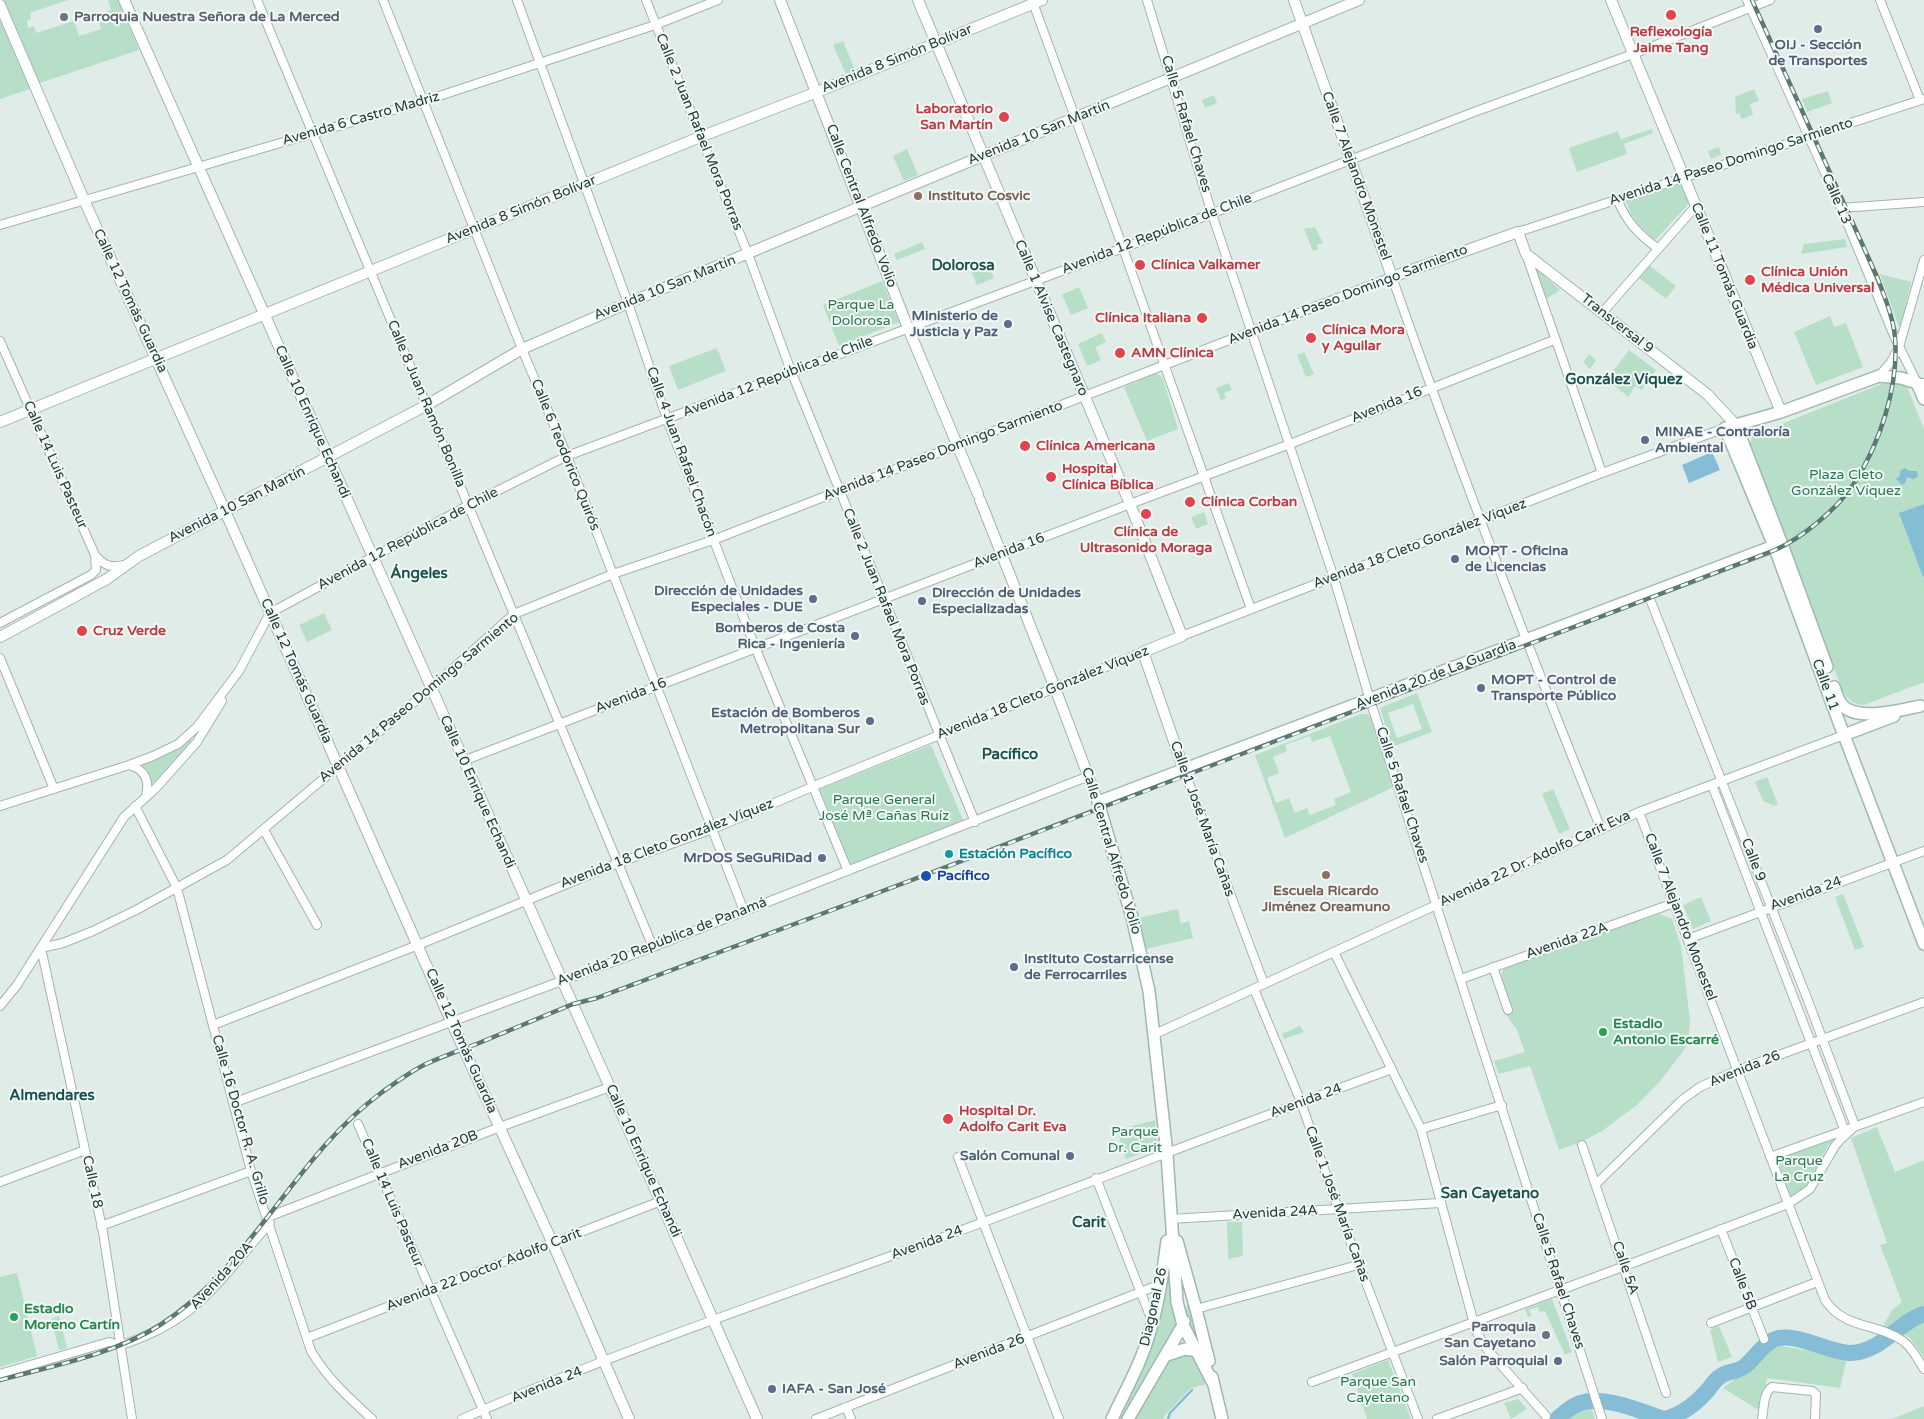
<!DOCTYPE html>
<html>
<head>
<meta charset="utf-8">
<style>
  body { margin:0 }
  canvas { display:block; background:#e0ece8 }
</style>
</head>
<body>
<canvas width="1924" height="1419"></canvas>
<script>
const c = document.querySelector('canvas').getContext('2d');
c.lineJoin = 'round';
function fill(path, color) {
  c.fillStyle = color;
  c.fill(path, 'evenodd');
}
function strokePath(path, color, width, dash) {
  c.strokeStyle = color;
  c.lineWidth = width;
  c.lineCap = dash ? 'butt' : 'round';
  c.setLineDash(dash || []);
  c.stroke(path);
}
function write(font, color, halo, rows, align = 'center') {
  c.font = font + ' "Varela Round",sans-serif';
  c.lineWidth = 4;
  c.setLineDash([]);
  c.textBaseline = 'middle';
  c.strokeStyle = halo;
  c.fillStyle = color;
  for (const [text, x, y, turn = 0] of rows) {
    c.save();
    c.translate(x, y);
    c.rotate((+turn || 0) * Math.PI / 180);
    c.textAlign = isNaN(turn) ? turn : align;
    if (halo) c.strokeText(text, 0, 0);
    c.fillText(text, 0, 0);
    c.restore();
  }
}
fill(new Path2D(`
  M 2,0 L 68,0 L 30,13 L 31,19 L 27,21 L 28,28 L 34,26 L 36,33 L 74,21 L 79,36 L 101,29 L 97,14 L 111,10 L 108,0 L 118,0 L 139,50 L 37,84 Z
  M 0,20 L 30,89 L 0,99 Z
  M 843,41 L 855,70 L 846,74 L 833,45 Z
  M 1754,89 L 1759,101 L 1750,104 L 1753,115 L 1742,119 L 1739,113 L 1736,114 L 1735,97 Z
  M 1828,91 L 1832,103 L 1807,112 L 1802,99 Z
  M 1214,95 L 1217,103 L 1205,108 L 1202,100 Z
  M 1652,129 L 1653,133 L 1624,144 L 1627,154 L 1577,172 L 1569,148 L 1618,131 L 1621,139 Z
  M 1719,147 L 1721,155 L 1711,159 L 1708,151 Z
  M 907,149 L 918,175 L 904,181 L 893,156 Z
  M 1680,183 L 1689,201 L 1686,207 L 1655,240 C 1643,229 1630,219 1627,202 Z
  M 1315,227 L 1323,243 L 1317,245 L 1318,249 L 1313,251 L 1304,229 Z
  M 1845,239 L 1847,247 L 1801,254 L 1804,244 Z
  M 922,242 L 925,249 L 897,260 L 894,254 Z
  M 987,262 L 994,278 L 977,285 L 970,269 Z
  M 1649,265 L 1676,286 L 1666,299 L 1638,277 Z
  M 1533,266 L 1560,290 L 1545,300 Z
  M 1880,274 L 1911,282 L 1901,325 L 1899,327 Z
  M 882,281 L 899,322 L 839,346 L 823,305 Z
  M 1079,287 L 1088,308 L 1071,315 L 1062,295 Z
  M 1830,316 L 1834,327 L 1846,323 L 1863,367 L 1816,385 L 1794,332 Z
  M 1102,333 L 1106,342 L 1095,347 L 1101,360 L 1087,366 L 1078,344 Z
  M 717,348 L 726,371 L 678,390 L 669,366 Z
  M 1629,350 L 1656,370 L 1642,390 L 1635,386 L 1628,397 L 1607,379 Z
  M 1304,352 L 1314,374 L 1306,377 L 1297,355 Z
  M 1589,354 L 1596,360 L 1590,369 L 1583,362 Z
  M 1154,374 L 1160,375 L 1163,379 L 1178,429 L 1147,441 L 1124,387 Z
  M 1894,379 L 1906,384 L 1924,429 L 1924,682 L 1864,705 C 1853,704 1849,700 1843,692 L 1749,448 L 1752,437 L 1759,433 Z
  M 1229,383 L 1232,390 L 1224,393 L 1226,398 L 1221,400 L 1216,388 Z
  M 1204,512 L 1208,524 L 1196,529 L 1191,517 Z
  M 324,613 L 332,630 L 307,642 L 299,625 Z
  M 1417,693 L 1432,732 L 1392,747 L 1380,708 ZM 1413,704 L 1422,729 L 1397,738 L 1388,713 Z
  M 1361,714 L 1366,714 L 1370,716 L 1394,787 L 1285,838 L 1255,755 ZM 1310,736 L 1312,742 L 1330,736 L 1351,792 L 1334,799 L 1336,805 L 1310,815 L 1307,808 L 1295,813 L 1289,798 L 1276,803 L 1267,778 L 1279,773 L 1273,757 L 1287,751 L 1285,745 Z
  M 190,740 L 192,741 L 171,767 L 152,784 L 146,773 L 138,765 L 180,748 Z
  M 931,745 L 964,822 L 850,866 L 820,789 Z
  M 1767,777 L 1778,804 L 1774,806 L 1763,801 L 1755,782 Z
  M 1553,789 L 1570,829 L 1559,834 L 1542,794 Z
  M 1843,894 L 1864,947 L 1855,950 L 1835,897 Z
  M 1701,897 L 1711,921 L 1693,929 L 1683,905 Z
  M 1178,909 L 1181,924 L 1189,921 L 1193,938 L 1146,949 L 1138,918 Z
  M 1659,914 L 1672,919 L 1681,946 L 1690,1020 L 1688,1041 L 1684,1050 L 1661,1080 L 1638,1104 L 1602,1131 L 1581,1142 L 1559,1150 L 1530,1066 L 1499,1074 L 1494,1061 L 1525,1052 L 1517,1030 L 1504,1012 L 1512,1008 C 1509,999 1497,978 1504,969 C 1507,966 1511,964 1515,963 Z
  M 1300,1026 L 1304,1032 L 1284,1039 L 1282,1034 Z
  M 1155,1120 L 1158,1148 L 1126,1159 L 1117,1130 Z
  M 1877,1127 L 1895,1172 L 1924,1160 L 1924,1357 L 1910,1338 L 1902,1333 L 1916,1321 L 1913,1314 L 1901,1321 L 1893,1330 L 1883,1326 L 1892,1310 L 1902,1302 L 1880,1245 L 1887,1243 L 1851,1138 Z
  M 1838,1136 L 1828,1146 L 1808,1185 L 1790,1196 L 1777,1159 Z
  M 1227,1222 L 1242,1222 L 1243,1256 L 1228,1259 Z
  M 1171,1239 L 1176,1327 L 1122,1419 L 1118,1419 L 1149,1347 Z
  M 17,1273 L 37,1356 L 0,1367 L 0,1277 Z
  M 1188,1296 L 1208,1366 L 1185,1320 Z
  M 1552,1299 L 1572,1352 L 1565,1355 L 1545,1311 L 1540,1312 L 1538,1307 L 1529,1310 L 1532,1316 L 1528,1317 L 1525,1309 Z
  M 59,1316 L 67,1348 L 59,1350 L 51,1319 Z
  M 1719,1326 L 1732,1357 L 1718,1362 L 1710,1330 Z
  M 1781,1346 L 1847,1357 L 1840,1388 L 1767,1378 L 1762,1408 L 1757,1409 L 1723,1388 L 1758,1361 L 1768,1351 Z
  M 1186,1353 L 1198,1358 L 1207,1384 L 1191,1388 L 1165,1415 L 1163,1419 L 1135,1419 L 1168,1361 L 1177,1354 Z
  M 1388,1360 L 1411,1419 L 1367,1419 L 1352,1374 Z
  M 1518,1399 L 1527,1409 L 1511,1419 L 1504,1403 Z
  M 1590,1404 L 1595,1419 L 1563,1419 L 1572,1411 Z
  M 1924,1406 L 1924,1419 L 1892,1419 Z`), '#b7dfc7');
fill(new Path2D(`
  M 1712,452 L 1720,470 L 1689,483 L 1682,465 Z
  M 1905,468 L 1909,471 L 1917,471 L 1918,476 L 1914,479 L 1907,477 L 1905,483 L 1902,485 L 1896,479 L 1900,476 L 1900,471 Z
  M 1924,504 L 1924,576 L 1923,577 L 1899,513 Z`), '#84bdd5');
strokePath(new Path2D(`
  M 1168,1419 L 1170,1413 L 1192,1390`), '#84bdd5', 2.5);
strokePath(new Path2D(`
  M 1557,1419 C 1564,1413 1571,1406 1580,1403 C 1604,1395 1640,1411 1664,1419
  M 1665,1419 C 1681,1415 1697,1403 1708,1390 C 1712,1385 1715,1379 1721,1376 C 1728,1371 1738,1372 1745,1366 C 1755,1358 1761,1346 1773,1340 C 1793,1330 1829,1353 1851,1353 C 1882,1352 1898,1322 1924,1314`), '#84bdd5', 16);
const minor = new Path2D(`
  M 257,0 L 653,947
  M 383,0 L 522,349 L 567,456 L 744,911
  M 517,0 L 628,303 L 667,419 L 755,647 L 848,871
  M 646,0 L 748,254 L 791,371 L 975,822
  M 1032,0 L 1123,248 L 1251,609
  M 1147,0 L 1212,214 L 1334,578 L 1370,700 L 1602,1419
  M 1747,0 L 1841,208 L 1895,338 L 1917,383 L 1924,383
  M 1880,0 L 1920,100
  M 1617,199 C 1627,222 1637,233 1657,248
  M 1841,208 L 1924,202
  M 0,225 L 424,101 L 655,25 L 718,0
  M 1518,232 L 1924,99
  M 1526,254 L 1602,473
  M 1602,313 L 1695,207
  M 0,341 L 95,555 C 104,566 111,568 124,565
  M 1879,376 L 1891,362 L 1899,347 L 1924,260
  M 0,623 L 91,575 L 96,570 L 95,555
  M 1182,636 L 1602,473 L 1725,428
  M 0,658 L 54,789
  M 463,761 L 1130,504 L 1290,444 L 1554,340
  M 129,765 C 144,769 150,780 146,795
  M 1184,770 L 1264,984
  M 1712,785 L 1846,1134
  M 0,806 L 129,765 L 153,756 L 178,744 L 197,727 L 239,671 L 270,613 L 469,505 L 567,456 L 1123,248 L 1474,112 L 1633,54 L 1770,0
  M 135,806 L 177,888 L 251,1171 L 311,1351 C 327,1378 349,1398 372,1419
  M 1639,812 L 1825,1300 C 1845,1330 1876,1322 1903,1341 C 1912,1347 1918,1360 1924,1369
  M 264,830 L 317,925
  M 1688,939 L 1924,851
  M 41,948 L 63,943 L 93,931 L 138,909 L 227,860 L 431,688 L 514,614 L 613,574 L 713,540 L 839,491 L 1392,277 C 1457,463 1528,647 1601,829
  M 41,948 L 103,1232 L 132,1419
  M 1334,952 L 1421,1129 L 1476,1331 L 1486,1348 L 1546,1416
  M 1493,967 L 1508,1010
  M 1461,979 L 1674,903
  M 1254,989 L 1301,1102 L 1338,1209 L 1418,1419
  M 0,1006 L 17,985 L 124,817 L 156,788 L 197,742 L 222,701
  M 213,1025 L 418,945 L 618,863 L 713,829 L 819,784 L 1143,652
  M 1155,1034 L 1639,812 L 1844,735
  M 233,1103 L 653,947 L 1089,776
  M 358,1124 L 487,1419
  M 1421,1129 L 1502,1105
  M 1582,1145 L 1666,1393
  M 958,1157 L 1059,1419
  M 1770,1157 L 1924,1102
  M 1096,1178 L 1152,1321
  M 0,1182 L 85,1150
  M 1596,1184 L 1682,1100 L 1700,1087 L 1738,1070 L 1924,1002
  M 268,1217 L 500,1127 L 610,1087
  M 1170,1219 L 1440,1203
  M 101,1226 L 251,1171
  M 1721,1229 L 1764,1339
  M 1196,1309 L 1358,1265
  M 1711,1323 L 1817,1282
  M 307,1338 L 661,1201
  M 0,1374 L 109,1342 C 125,1347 130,1342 145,1336 C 204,1312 229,1268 270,1223
  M 1312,1382 L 1625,1266 L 1788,1204 L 1810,1189 L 1835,1146 L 1841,1139 L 1855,1126 L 1807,998 L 1648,594
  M 846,1407 L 851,1419
  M 462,1419 C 613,1353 770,1300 924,1244 C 1080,1187 1235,1126 1392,1069
  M 816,1419 L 1161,1284
  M 1437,1419 L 1523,1388
  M 1762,1419 C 1764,1409 1763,1393 1772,1387 L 1812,1391 L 1816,1394 L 1815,1419`);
const tertiary = new Path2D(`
  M 124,0 C 334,473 548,945 757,1419
  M 780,0 L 908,328 L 978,494
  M 918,0 L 1130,504 L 1182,636 L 1143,652 L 1184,770
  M 1294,0 L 1392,277 L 1518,232 L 1526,254 L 1707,394 L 1736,425
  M 1611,0 L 1781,412
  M 0,5 L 84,200 L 225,511 L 451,1021 L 553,1244 L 629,1419
  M 0,422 L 700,137 L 817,92 L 1042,0
  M 980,500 L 1055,688 L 1098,802
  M 0,637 L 107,579 L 139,556 L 427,405 L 522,349 L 628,303 L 1359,0`);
const secondary = new Path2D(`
  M 1924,399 L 1917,383 L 1901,378 L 1879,376 L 1781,412 L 1725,428 L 1774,546 L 1834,709 L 1924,944
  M 1736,425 L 1783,547 L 1827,667
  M 1834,687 C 1836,693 1838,700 1842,705 C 1857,722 1901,710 1920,706
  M 1844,735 L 1894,716
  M 1177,1241 L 1196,1309 L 1209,1361
  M 1167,1355 L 1185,1349 L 1198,1351
  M 1212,1377 L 1222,1419
  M 1213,1383 L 1183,1325 L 1177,1302 L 1167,1154 L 1149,991 L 1132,917 L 1098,802 L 1774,546
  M 1112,1419 C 1125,1391 1142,1362 1150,1331 C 1159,1302 1163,1271 1167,1241
  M 1128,1419 L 1183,1325 L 1184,1321`);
strokePath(minor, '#a3b4b0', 10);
strokePath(tertiary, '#a3b4b0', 12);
strokePath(secondary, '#9eb8b2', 14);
strokePath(minor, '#fff', 8);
strokePath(tertiary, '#fff', 10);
strokePath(secondary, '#fff', 11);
const rail = new Path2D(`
  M 0,1380 C 52,1366 115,1354 160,1325 C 252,1266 294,1157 381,1093 C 395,1083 411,1071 426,1064 C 443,1056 461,1050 479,1043 C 510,1030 542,1017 573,1004 L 597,998 C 991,852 1383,700 1775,550 C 1802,538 1837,509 1853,485 C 1880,444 1899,386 1895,337 C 1893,317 1885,298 1878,279 L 1752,0`);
strokePath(rail, '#5a7975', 4.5);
strokePath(rail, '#f1f8f6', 2.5, [8]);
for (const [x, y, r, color] of [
  [1671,15,6,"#e0444e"],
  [64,17,5,"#6b7280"],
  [1818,29,5,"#5c6f8a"],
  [1004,117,6,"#e0444e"],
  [918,196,5,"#8d6e63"],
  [1140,265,6,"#e0444e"],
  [1750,280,6,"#e0444e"],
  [1202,318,6,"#e0444e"],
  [1008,324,5,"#5c6f8a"],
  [1311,338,6,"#e0444e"],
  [1120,353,6,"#e0444e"],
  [1645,440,5,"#5c6f8a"],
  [1025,446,6,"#e0444e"],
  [1051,477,6,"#e0444e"],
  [1190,502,6,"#e0444e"],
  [1146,514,6,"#e0444e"],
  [1455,559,5,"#5c6f8a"],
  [813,599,5,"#5c6f8a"],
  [922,601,5,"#5c6f8a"],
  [82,631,6,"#e0444e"],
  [855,636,5,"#5c6f8a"],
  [1481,688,5,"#5c6f8a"],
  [870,721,5,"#5c6f8a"],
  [949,854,5,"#0f9aa8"],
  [822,858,5,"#5c6f8a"],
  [1326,875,5,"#8d6e63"],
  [926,876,6,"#1a4fb4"],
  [1014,967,5,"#5c6f8a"],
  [1603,1032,5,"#2e9e5b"],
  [948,1119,6,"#e0444e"],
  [1070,1156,5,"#5c6f8a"],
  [14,1317,5,"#2e9e5b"],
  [1546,1335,5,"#6b7280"],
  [1558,1361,5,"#5c6f8a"],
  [772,1389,5,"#5c6f8a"]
]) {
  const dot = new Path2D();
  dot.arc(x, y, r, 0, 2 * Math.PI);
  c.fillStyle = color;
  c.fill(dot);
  strokePath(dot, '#f1f8f6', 2);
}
write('bold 14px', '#5b616d', '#f1f8f6', [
  ["Parroquia Nuestra Señora de La Merced",74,17],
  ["Parroquia",1536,1327,"right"],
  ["San Cayetano",1536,1343,"right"]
], 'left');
write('bold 14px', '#be3a42', '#f1f8f6', [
  ["Reflexología",1671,32,"center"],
  ["Jaime Tang",1671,48,"center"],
  ["Laboratorio",993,109,"right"],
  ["San Martín",993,125,"right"],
  ["Clínica Valkamer",1151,265],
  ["Clínica Unión",1761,272],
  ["Médica Universal",1761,288],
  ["Clínica Italiana",1191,318,"right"],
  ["Clínica Mora",1322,330],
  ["y Aguilar",1322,346],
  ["AMN Clínica",1131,353],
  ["Clínica Americana",1036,446],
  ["Hospital",1062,469],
  ["Clínica Bíblica",1062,485],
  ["Clínica Corban",1201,502],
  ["Clínica de",1146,532,"center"],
  ["Ultrasonido Moraga",1146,548,"center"],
  ["Cruz Verde",93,631],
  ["Hospital Dr.",959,1111],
  ["Adolfo Carit Eva",959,1127]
], 'left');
write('bold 14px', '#4e5e75', '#f1f8f6', [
  ["OIJ - Sección",1818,45,"center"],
  ["de Transportes",1818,61,"center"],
  ["Ministerio de",998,316],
  ["Justicia y Paz",998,332],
  ["MINAE - Contraloría",1655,432,"left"],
  ["Ambiental",1655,448,"left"],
  ["MOPT - Oficina",1465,551,"left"],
  ["de Licencias",1465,567,"left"],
  ["Dirección de Unidades",803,591],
  ["Especiales - DUE",803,607],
  ["Dirección de Unidades",932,593,"left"],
  ["Especializadas",932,609,"left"],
  ["Bomberos de Costa",845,628],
  ["Rica - Ingeniería",845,644],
  ["MOPT - Control de",1491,680,"left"],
  ["Transporte Público",1491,696,"left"],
  ["Estación de Bomberos",860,713],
  ["Metropolitana Sur",860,729],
  ["MrDOS SeGuRiDad",812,858],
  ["Instituto Costarricense",1024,959,"left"],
  ["de Ferrocarriles",1024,975,"left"],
  ["Salón Comunal",1060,1156],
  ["Salón Parroquial",1548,1361],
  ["IAFA - San José",782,1389,"left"]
], 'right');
write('14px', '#203d39', '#f1f8f6', [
  ["Avenida 8 Simón Bolívar",897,59,-22],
  ["Avenida 6 Castro Madriz",361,119,-16],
  ["Calle 5 Rafael Chaves",1186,124,73],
  ["Calle 2 Juan Rafael Mora Porras",699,132,68],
  ["Avenida 10 San Martín",1039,133,-22],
  ["Avenida 14 Paseo Domingo Sarmiento",1731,162,-18],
  ["Calle 7 Alejandro Monestel",1356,176,70],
  ["Calle 13",1836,199,66],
  ["Calle Central Alfredo Volio",861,206,69],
  ["Avenida 8 Simón Bolívar",521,210,-22],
  ["Avenida 12 República de Chile",1157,234,-21],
  ["Calle 11 Tomás Guardia",1724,276,68],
  ["Avenida 10 San Martín",665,288,-22],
  ["Avenida 14 Paseo Domingo Sarmiento",1348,295,-21],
  ["Calle 12 Tomás Guardia",130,301,65],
  ["Calle 1 Alvise Castegnaro",1051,318,67],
  ["Transversal 9",1617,324,38],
  ["Avenida 12 República de Chile",778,377,-21],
  ["Calle 8 Juan Ramón Bonilla",426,404,67],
  ["Avenida 16",1387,405,-22],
  ["Calle 10 Enrique Echandi",312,422,66],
  ["Avenida 14 Paseo Domingo Sarmiento",943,451,-21],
  ["Calle 4 Juan Rafael Chacón",681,452,70],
  ["Calle 6 Teodorico Quirós",565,455,68],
  ["Calle 14 Luis Pasteur",55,465,66],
  ["Avenida 10 San Martín",237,505,-27],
  ["Avenida 12 República de Chile",408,539,-28],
  ["Avenida 18 Cleto González Víquez",1420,544,-21],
  ["Avenida 16",1009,551,-21],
  ["Calle 2 Juan Rafael Mora Porras",886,607,68],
  ["Calle 12 Tomás Guardia",296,671,66],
  ["Avenida 20 de La Guardia",1436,675,-21],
  ["Calle 11",1825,685,70],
  ["Avenida 18 Cleto González Víquez",1043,693,-22],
  ["Avenida 16",631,696,-21],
  ["Avenida 14 Paseo Domingo Sarmiento",419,698,-40],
  ["Calle 10 Enrique Echandi",477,792,66],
  ["Calle 5 Rafael Chaves",1402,795,72],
  ["Calle 1 José María Cañas",1202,819,70],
  ["Avenida 18 Cleto González Víquez",667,844,-21],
  ["Calle Central Alfredo Volio",1111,851,73],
  ["Avenida 22 Dr. Adolfo Carit Eva",1535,859,-25],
  ["Calle 9",1753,860,69],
  ["Avenida 24",1806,894,-20],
  ["Calle 7 Alejandro Monestel",1680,917,69],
  ["Avenida 22A",1567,941,-19],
  ["Avenida 20 República de Panamá",662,942,-21],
  ["Calle 12 Tomás Guardia",461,1041,66],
  ["Avenida 26",1745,1069,-22],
  ["Avenida 24",1306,1101,-20],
  ["Calle 16 Doctor R. A. Grillo",240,1120,74],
  ["Avenida 20B",438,1150,-21],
  ["Calle 10 Enrique Echandi",643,1161,66],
  ["Calle 18",92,1182,78],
  ["Calle 14 Luis Pasteur",392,1203,67],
  ["Calle 1 José María Cañas",1337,1204,70],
  ["Avenida 24A",1275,1213,-3],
  ["Avenida 24",927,1243,-20],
  ["Calle 5A",1625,1268,71],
  ["Avenida 22 Doctor Adolfo Carit",484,1270,-21],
  ["Avenida 20A",222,1276,-48],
  ["Calle 5 Rafael Chaves",1558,1281,72],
  ["Calle 5B",1742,1284,69],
  ["Diagonal 26",1154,1307,-77],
  ["Avenida 26",989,1352,-21],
  ["Avenida 24",547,1385,-22]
]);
write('bold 14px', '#785e54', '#f1f8f6', [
  ["Instituto Cosvic",928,196],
  ["Escuela Ricardo",1326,891,"center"],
  ["Jiménez Oreamuno",1326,907,"center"]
], 'left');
write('14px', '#277751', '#f1f8f6', [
  ["Parque La",861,305],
  ["Dolorosa",861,321],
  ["Plaza Cleto",1846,475],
  ["González Víquez",1846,491],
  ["Parque General",884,800],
  ["José Mª Cañas Ruíz",884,816],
  ["Parque",1135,1132],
  ["Dr. Carit",1135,1148],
  ["Parque",1799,1161],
  ["La Cruz",1799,1177],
  ["Parque San",1378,1382],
  ["Cayetano",1378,1398]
]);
write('bold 14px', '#0d838f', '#f1f8f6', [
  ["Estación Pacífico",959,854]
], 'left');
write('bold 14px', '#164399', '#f1f8f6', [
  ["Pacífico",937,876]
], 'left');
write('bold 14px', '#27864d', '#f1f8f6', [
  ["Estadio",1613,1024],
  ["Antonio Escarré",1613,1040],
  ["Estadio",24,1309],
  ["Moreno Cartín",24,1325]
], 'left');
write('bold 15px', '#1a514b', '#f1f8f6', [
  ["Dolorosa",963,266],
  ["González Víquez",1624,380],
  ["Ángeles",419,574],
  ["Pacífico",1010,755],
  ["Almendares",52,1096],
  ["San Cayetano",1490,1194],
  ["Carit",1089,1223]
]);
</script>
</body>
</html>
